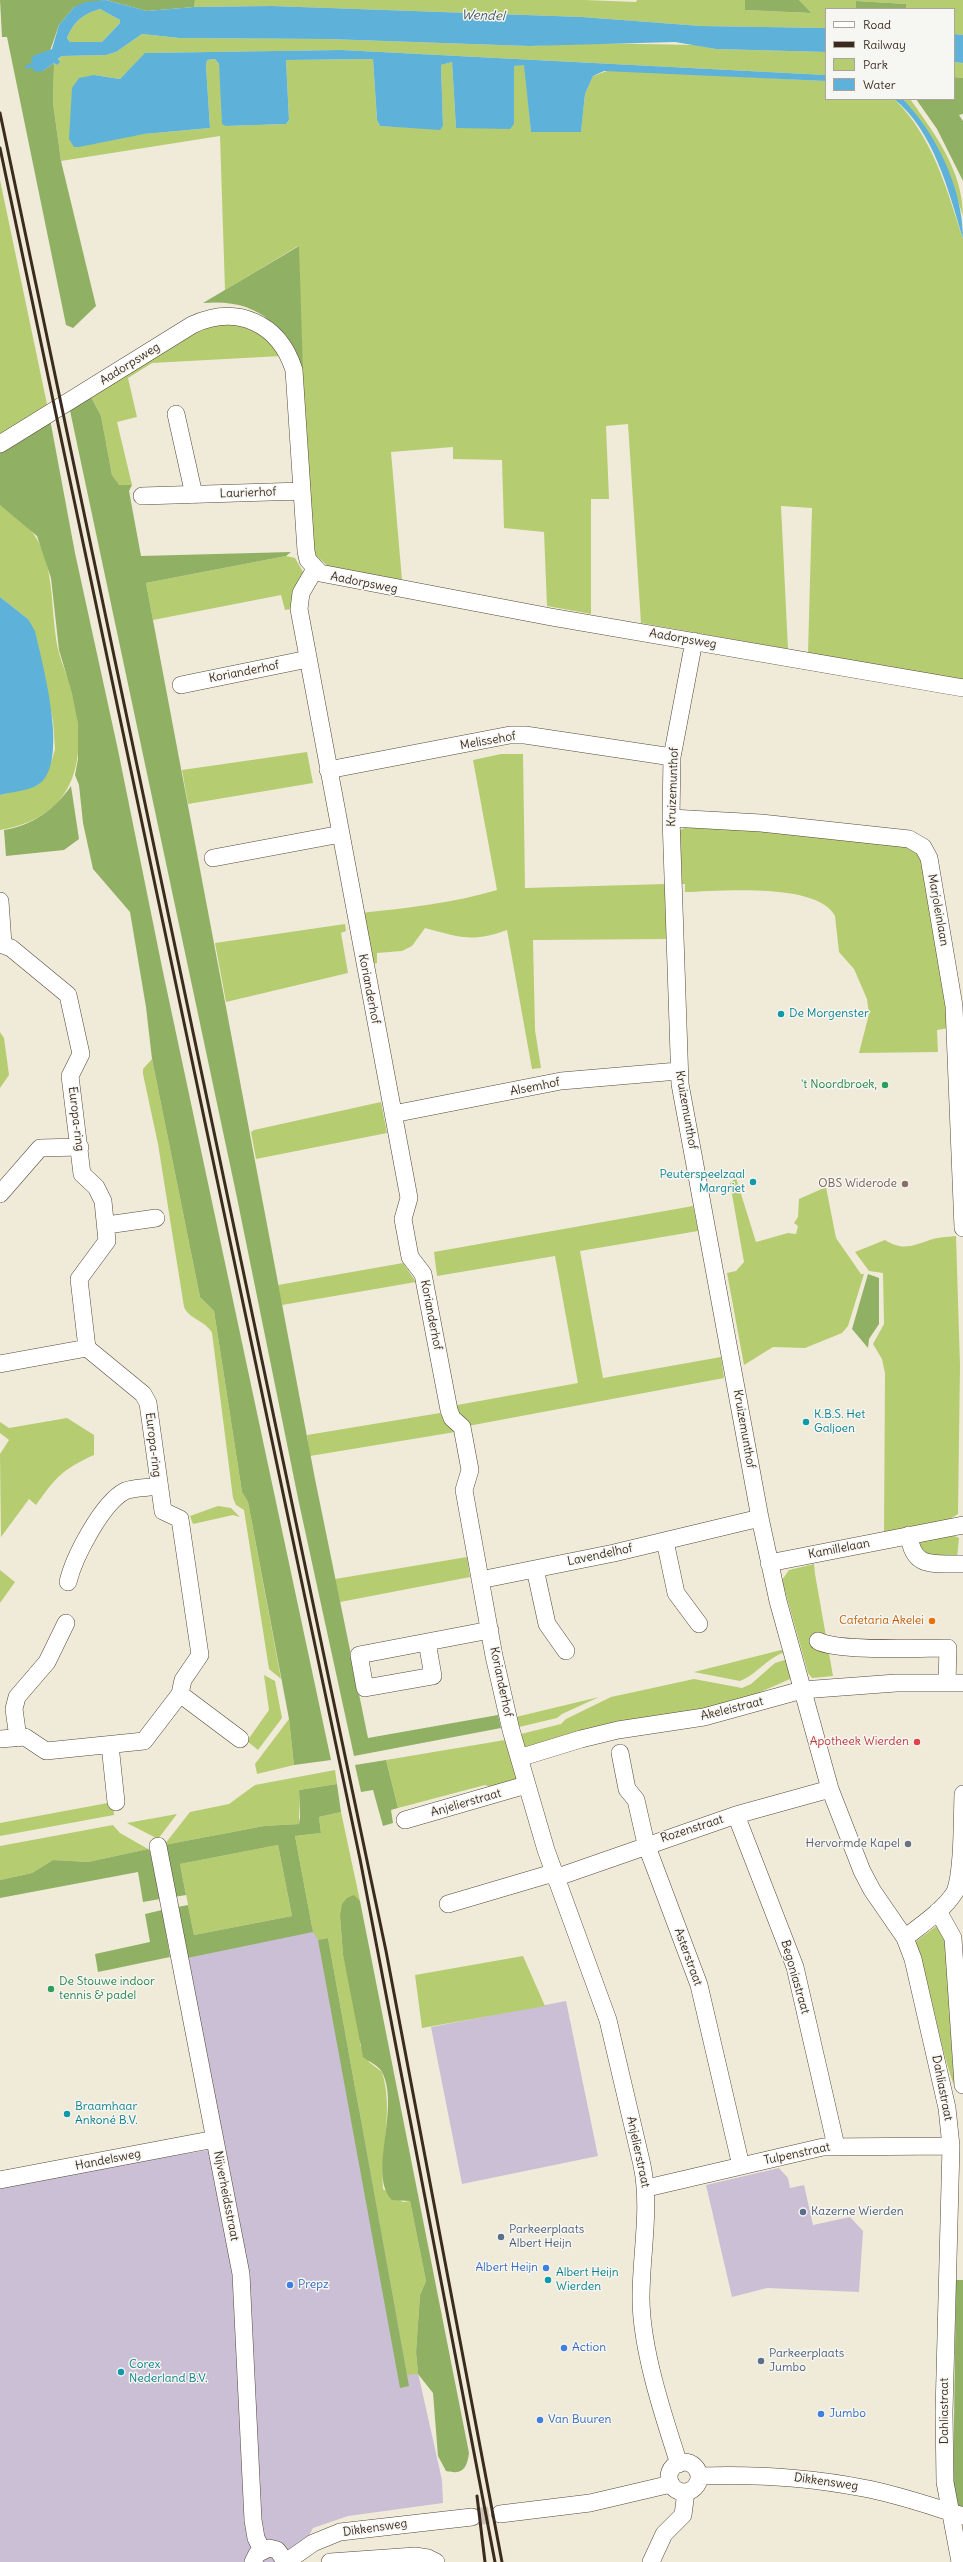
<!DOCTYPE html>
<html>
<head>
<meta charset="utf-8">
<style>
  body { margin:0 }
  #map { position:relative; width:963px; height:2562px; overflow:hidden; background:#f0ebd9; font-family:Delius,sans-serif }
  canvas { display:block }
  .legend { position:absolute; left:825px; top:8px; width:130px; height:92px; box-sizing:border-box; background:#f6f6f2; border:1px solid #aba49d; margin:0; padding:5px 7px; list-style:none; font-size:12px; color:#3b2a1e }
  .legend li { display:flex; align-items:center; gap:8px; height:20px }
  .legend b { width:20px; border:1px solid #aba49d }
</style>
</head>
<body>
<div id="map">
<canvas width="963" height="2562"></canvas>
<ul class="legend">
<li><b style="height:5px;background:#fff"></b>Road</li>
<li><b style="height:5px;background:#3b2a1e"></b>Railway</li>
<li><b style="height:11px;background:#b6cc71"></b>Park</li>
<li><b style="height:11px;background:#5eb1d9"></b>Water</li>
</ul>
</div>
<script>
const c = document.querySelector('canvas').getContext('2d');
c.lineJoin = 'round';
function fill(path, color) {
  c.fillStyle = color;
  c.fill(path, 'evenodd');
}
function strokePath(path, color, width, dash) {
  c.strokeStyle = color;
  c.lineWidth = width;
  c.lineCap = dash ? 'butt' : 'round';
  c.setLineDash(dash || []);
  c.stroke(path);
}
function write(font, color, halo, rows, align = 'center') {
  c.font = font + ' Delius,sans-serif';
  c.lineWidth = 3;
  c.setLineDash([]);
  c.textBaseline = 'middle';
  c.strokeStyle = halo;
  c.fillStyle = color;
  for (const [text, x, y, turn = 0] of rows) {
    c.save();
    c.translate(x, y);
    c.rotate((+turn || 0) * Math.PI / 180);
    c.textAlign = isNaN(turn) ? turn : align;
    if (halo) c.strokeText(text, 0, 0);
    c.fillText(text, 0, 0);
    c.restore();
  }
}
fill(new Path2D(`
  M 318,1926 L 442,2480 L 443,2503 L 348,2516 L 313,2528 L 295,2562 L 0,2562 L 0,2185 L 214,2149 L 179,1957 Z
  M 566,2001 L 598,2156 L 462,2184 L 431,2027 Z
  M 779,2168 L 788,2178 L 790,2188 L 804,2185 L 813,2225 L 850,2217 L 863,2231 L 859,2292 L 767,2288 L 732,2297 L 706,2185 Z`), '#cbbfd5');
fill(new Path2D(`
  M 195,0 L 585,0 L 636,2 L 637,0 L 745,0 L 745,10 L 810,13 L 799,0 L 963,0 L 963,35 L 954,34 L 954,9 L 906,9 L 906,4 L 856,1 L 856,9 L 826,9 L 826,28 L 701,26 L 582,17 L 272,6 L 194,7 Z
  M 100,9 L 120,20 L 120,23 L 102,42 L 70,42 L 67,38 C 74,21 83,14 100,9 Z
  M 142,34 L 179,38 L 327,39 L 529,46 L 589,43 L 696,45 L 716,49 L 826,52 L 826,75 L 342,50 L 146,53 L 120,79 L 94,75 L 144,134 L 210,128 L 206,66 L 207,60 L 215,59 L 219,64 L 226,126 L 286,124 L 289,120 L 286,60 L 373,59 L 377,120 L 380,126 L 440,129 L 443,126 L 441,65 L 452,62 L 456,128 L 514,124 L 514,66 L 525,64 L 531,132 L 581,131 L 585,94 L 593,76 L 610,70 L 826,81 L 826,99 L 895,100 C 933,137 947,190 963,239 L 963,682 L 808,653 L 812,508 L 781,506 L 788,649 L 641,623 L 628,424 L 606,426 L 609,499 L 591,499 L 591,614 L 547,606 L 544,532 L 504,528 L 502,460 L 453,459 L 453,447 L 391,452 L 402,580 L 330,568 L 315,555 L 309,542 L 298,246 L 225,290 L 220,136 L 61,161 L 53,103 L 54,63 L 57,65 L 58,60 L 62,56 L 106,55 L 116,52 Z
  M 954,62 L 963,63 L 963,78 L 954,77 Z
  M 903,99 L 910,99 C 935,134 963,171 963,216 C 950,173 933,132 903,99 Z
  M 0,180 L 48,409 L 0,436 Z
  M 221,319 L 263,334 L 281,356 L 152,363 L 128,378 L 137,417 L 117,422 L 132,485 L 119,486 L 112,475 L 101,416 L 90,395 L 192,328 Z
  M 0,505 C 61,538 47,592 58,649 C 62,666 70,681 74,698 C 88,764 73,818 0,830 L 0,795 L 36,786 L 41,782 L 52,760 L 55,749 L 53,721 L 43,670 L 28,619 L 0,597 Z
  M 286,556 L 295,558 L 303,572 L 292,609 L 285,610 L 281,595 L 153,620 L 146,583 Z
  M 307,752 L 313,783 L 188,804 L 182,770 Z
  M 501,754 L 523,754 L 525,888 L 666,884 L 667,939 L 533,940 L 535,1030 L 541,1068 L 532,1069 L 507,930 C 472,943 459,937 425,928 L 412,946 L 402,951 L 377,953 L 377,963 L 370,964 L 361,913 C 407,908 453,903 497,890 L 473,760 Z
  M 696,823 L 914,847 L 921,854 L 949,1028 L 937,1030 L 938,1052 L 859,1053 L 869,1014 L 867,999 L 854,969 L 839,952 L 835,916 C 818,882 719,891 685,892 L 685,884 L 682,884 L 680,830 Z
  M 345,924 L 346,931 L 341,933 L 348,973 L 226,1002 L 215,943 Z
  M 0,1032 L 4,1038 L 9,1075 L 0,1088 Z
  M 152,1059 L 200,1297 L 214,1311 L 242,1492 L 248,1502 L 281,1679 L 269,1669 L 244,1510 L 236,1505 L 233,1498 L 212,1333 C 206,1321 189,1319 184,1307 L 158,1144 L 143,1074 L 143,1069 Z
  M 381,1102 L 387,1133 L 256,1159 L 251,1132 L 254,1130 Z
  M 736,1178 L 756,1242 L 788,1233 L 796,1234 L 798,1226 L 794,1223 L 798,1217 L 799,1199 L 826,1187 L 836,1238 L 861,1274 L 864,1274 L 848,1326 L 842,1333 L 805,1348 L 773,1347 L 744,1365 L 727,1273 L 736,1271 L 744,1262 L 730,1183 Z
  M 693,1206 L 698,1231 L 580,1251 L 603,1378 L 721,1357 L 724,1378 L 468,1426 L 452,1406 L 578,1383 L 555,1256 L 437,1276 L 434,1252 Z
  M 956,1236 L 960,1365 L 958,1514 L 950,1519 L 884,1533 L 885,1373 L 882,1359 L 873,1344 L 884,1324 L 883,1273 L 869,1271 L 855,1252 L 885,1240 C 903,1251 912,1246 930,1240 C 938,1237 947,1237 956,1236 Z
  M 403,1263 L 416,1282 L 282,1305 L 278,1285 Z
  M 440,1413 L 446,1424 L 455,1432 L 310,1456 L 307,1435 Z
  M 67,1418 L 94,1435 L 94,1455 C 63,1469 56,1477 36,1505 L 29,1499 L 1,1537 L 0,1454 L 9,1440 L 0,1433 L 0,1422 L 9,1428 Z
  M 218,1506 L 231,1508 L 240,1517 L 233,1515 L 193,1524 L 190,1516 Z
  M 950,1534 L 959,1538 L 957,1558 L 929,1559 L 912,1540 Z
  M 467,1557 L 470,1577 L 340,1602 L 335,1579 Z
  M 814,1564 L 815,1574 L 833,1676 L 812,1678 L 808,1673 L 782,1580 L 789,1570 Z
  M 0,1570 L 15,1582 L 0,1603 Z
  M 781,1650 L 785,1652 C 765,1659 758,1674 740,1681 L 694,1672 Z
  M 788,1659 L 792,1671 L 790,1679 L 731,1705 L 525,1748 L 521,1734 L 561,1724 L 566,1719 L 611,1697 L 694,1679 L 742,1688 L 751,1684 L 775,1663 Z
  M 264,1675 L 275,1681 L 282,1718 L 258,1750 L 247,1741 L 269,1710 Z
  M 599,1697 L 562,1714 L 557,1718 L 519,1727 L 516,1717 Z
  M 289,1719 L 294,1765 L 257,1774 L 255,1764 Z
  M 505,1740 L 517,1780 L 491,1787 L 485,1785 L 398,1808 L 386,1760 Z
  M 335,1770 L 337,1784 L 299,1790 L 299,1824 L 264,1826 L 164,1845 L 190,1812 L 229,1804 L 255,1785 Z
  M 113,1802 L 114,1815 L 0,1836 L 0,1823 Z
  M 341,1812 L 360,1901 L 353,1896 L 340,1916 L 343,1955 L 360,2030 L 360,2045 L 369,2062 L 382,2072 C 394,2112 380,2149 383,2189 L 403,2202 L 410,2201 L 426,2281 L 420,2295 L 416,2352 L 418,2374 L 407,2375 L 328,1938 L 318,1940 L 313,1932 L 295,1836 L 321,1833 L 319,1817 Z
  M 177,1814 L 158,1839 L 127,1823 Z
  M 113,1825 L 120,1833 L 148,1849 L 88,1862 L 53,1860 L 32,1873 L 0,1880 L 0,1846 Z
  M 278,1845 L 292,1916 L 194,1935 L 180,1864 Z
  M 939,1924 L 946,1931 L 957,2093 C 938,2046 934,1992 914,1943 Z
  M 523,1956 L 545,2006 L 422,2028 L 415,1975 Z`), '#b6cc71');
fill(new Path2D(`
  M 0,0 L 195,0 L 194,7 L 147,11 L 106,0 L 74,7 L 59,25 L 43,71 L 54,63 L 53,103 L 61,161 L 96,306 L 73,328 L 66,325 L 7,37 L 2,37 Z
  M 745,0 L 799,0 L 811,13 L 745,10 Z
  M 856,1 L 906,4 L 906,9 L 856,9 Z
  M 954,77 L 963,78 L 963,114 L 959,115 L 963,121 L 963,181 L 937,129 L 916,99 L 954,99 Z
  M 299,246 L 303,370 C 284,324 256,298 203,303 Z
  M 90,395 L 101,416 L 112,475 L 119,485 L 132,485 L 129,491 L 141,556 L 291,552 L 286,556 L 146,583 L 315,1479 L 368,1738 L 498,1715 L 501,1728 L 354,1756 L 299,1503 L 236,1193 L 69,406 Z
  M 50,419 L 75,553 L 118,750 L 163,972 L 331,1760 L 294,1765 L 289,1719 L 248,1502 L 242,1492 L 214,1311 L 200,1297 L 152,1059 L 146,1007 L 130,912 L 93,869 L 83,823 L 79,785 L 75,775 L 78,759 L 78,724 L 72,693 L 59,650 L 51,578 L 37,536 L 0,505 L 0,451 Z
  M 71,786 L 79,839 L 64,850 L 6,856 L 4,830 C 33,825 54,810 71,786 Z
  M 868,1274 L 879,1278 L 879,1324 L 869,1339 L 868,1348 L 852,1329 Z
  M 386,1760 L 398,1808 L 391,1810 L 393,1823 L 383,1826 L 373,1790 L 361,1792 L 355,1765 Z
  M 337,1784 L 341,1812 L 319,1817 L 321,1833 L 295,1836 L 313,1932 L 187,1958 L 177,1907 L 188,1905 L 194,1935 L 292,1916 L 278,1845 L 180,1864 L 186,1895 L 174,1897 L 164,1845 L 264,1826 L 299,1824 L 300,1817 L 299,1790 Z
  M 148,1849 L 150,1851 L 160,1899 L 143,1902 L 138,1872 L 0,1898 L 0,1880 L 32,1873 L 53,1860 L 88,1862 Z
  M 354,1895 L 360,1901 L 469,2453 C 467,2469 462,2475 446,2471 L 438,2456 L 433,2393 L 418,2374 L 416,2352 L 420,2295 L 426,2281 L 410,2201 L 392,2200 C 367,2174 401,2109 382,2072 C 378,2065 369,2062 363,2057 L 343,1955 L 340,1916 L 342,1904 L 347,1898 Z
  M 162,1910 L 170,1957 L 98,1972 L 95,1954 L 150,1942 L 145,1914 Z
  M 328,1938 L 409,2386 L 400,2388 L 318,1940 Z
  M 956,2280 L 963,2280 L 963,2510 L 958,2507 L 953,2493 Z`), '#90b063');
fill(new Path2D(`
  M 106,0 L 147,11 L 194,7 L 272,6 L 582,17 L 701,26 L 826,28 L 826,52 L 716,49 L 675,42 L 529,46 L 327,39 L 179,38 L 142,34 L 116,52 L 106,55 L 62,56 L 58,59 L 60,62 L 57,65 L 54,63 L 43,71 L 34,72 L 31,60 L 33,56 L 52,49 L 59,25 L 74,7 L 86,2 ZM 100,9 L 120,20 L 120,23 L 102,42 L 70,42 L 67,38 C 74,21 83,14 100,9 Z
  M 954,34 L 963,35 L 963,63 L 954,62 Z
  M 342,50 L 826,75 L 826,81 L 604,71 L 593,76 L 585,94 L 581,132 L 531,132 L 524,65 L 514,66 L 514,124 L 510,129 L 456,128 L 452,62 L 441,65 L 443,126 L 440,130 L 380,126 L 377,120 L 373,59 L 286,60 L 289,120 L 286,124 L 226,126 L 222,124 L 219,64 L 215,59 L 207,60 L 206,66 L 210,128 L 144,134 L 79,147 L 74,147 L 69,139 L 72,88 L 79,78 L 94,75 L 120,79 L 145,53 Z
  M 894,99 L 903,99 C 937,135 963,189 963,239 C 949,192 934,131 894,99 Z
  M 0,597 L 28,619 L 35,631 C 42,663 72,768 36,786 C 26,791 11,792 0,795 Z`), '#5eb1d9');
strokePath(new Path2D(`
  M 27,67 L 35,64`), '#5eb1d9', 3.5);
strokePath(new Path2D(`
  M 472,2517 L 500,2514`), '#ccc4b4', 17, [17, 8]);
const minor = new Path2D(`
  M 176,414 L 194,495
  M 0,444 L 192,325 C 237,304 279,323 294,370 L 306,551 L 308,560 L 320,573 L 551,617 L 963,688
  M 142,496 L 302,491
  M 315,569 L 301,593 L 299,609 L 409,1198 L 403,1219 L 410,1257 L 423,1274 L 449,1410 L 452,1418 L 462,1427 L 470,1470 L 464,1490 L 494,1656 L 511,1730 L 546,1850 L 608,2020 L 642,2165 C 651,2209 641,2253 641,2298 C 641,2348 663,2415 679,2464
  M 694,641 L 672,757 L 671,818 L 680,1084 L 760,1518 L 778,1601 L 830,1789 L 862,1871 L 872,1890 L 905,1938 L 913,1959 L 947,2108 L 951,2146 L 944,2412 L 945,2482 L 960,2562
  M 181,685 L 308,659
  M 328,770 L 510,735 L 525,735 L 672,757
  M 671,818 L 761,823 L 909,839 L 923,847 L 929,858 L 954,1006 L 963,1228
  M 213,858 L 341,834
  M 0,901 L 3,944
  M 0,944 L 11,948 L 68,995 L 81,1054 L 70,1076 L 82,1174 L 96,1187 L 103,1201 L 107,1241 L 79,1279 L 87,1348 L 143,1394 L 148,1403 L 163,1511 L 180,1519 L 200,1655 L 183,1680 L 180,1694 L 144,1741 L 46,1751 L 25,1737 L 0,1739
  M 393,1114 L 561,1081 L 678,1071
  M 0,1194 L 40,1148 L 80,1147
  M 107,1225 L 156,1218
  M 0,1364 L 87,1348
  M 909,1535 C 913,1570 934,1563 963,1564
  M 665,1541 L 676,1593 L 699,1624
  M 769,1563 L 963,1525
  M 535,1569 L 547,1624 L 566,1651
  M 480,1580 L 614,1553 L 760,1518
  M 68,1582 C 74,1557 102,1503 125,1491 C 134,1487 148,1488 158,1486
  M 818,1641 C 838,1652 921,1648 948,1648 L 947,1683
  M 427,1642 L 433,1676 L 365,1688 L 359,1655 L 490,1630
  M 180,1694 L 240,1739
  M 18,1738 L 14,1709 L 17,1697 L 47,1662 L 66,1623
  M 110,1745 L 116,1802
  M 620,1753 L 627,1789 L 636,1800 L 646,1844 L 699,1985 L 741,2166
  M 519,1758 L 581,1739 L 618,1730 L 704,1717 L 802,1690 L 896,1683 L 963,1683
  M 736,1815 L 795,1967 L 836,2146
  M 405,1820 L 526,1785
  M 158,1846 L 241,2274 L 253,2520 L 256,2538 L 262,2550
  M 555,1878 L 736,1815 L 830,1789
  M 448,1904 L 553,1873
  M 938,1911 L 953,1938 L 963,2085
  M 905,1938 C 922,1924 943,1911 955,1892 C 963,1871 962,1819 963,1794
  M 0,2180 L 215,2139
  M 647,2188 L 823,2147 L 951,2146
  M669 2477a15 15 0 1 1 30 0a15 15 0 1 1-30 0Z
  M 699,2476 C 755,2474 807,2477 863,2488 C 897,2494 930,2506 963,2516
  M 500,2514 L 590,2503 L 671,2484
  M 253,2562 L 257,2554 L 269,2548 L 277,2550 L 286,2562 L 313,2543 L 340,2532 L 472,2517
  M 330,2562 L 415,2556 L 428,2558 L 436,2562
  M 651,2562 L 664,2534 L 683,2515 L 686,2492`);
strokePath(minor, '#56473a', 18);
strokePath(minor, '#fff', 17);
strokePath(new Path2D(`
  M 0,113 L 386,1951 L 502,2562
  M 0,148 L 360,1859 L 495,2562
  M 477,2496 L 485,2562`), '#3b2a1e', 3);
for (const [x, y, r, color] of [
  [781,1014,4,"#0f9aa8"],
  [885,1085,4,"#2e9e5b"],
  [753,1182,4,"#0f9aa8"],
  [905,1184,4,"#8d6e63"],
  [806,1422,4,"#0f9aa8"],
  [932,1621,4,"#e8710a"],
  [917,1742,4,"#e0444e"],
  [908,1844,4,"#6b7280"],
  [51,1989,4,"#2e9e5b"],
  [67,2114,4,"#0f9aa8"],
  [803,2212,4,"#5c6f8a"],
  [501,2237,4,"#5c6f8a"],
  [546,2268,4,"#3f7fe0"],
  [548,2280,4,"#0f9aa8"],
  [290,2285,4,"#3f7fe0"],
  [564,2348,4,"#3f7fe0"],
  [761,2361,4,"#5c6f8a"],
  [121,2372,4,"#0f9aa8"],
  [821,2414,4,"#3f7fe0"],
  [540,2420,4,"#3f7fe0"]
]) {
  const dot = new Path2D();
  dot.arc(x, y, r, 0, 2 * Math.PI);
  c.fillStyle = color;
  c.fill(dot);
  strokePath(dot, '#f6f6f2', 1.5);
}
write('12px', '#3b2a1e', '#f6f6f2', [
  ["Aadorpsweg",130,364,-32],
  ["Laurierhof",248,493,-2],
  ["Aadorpsweg",364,583,11],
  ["Aadorpsweg",683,639,10],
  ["Korianderhof",244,672,-11],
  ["Melissehof",488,741,-10],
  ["Kruizemunthof",673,787,-88],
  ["Marjoleinlaan",938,910,80],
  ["Korianderhof",369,989,79],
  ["Alsemhof",535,1087,-11],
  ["Kruizemunthof",686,1110,80],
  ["Europa-ring",76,1119,83],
  ["Korianderhof",431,1315,79],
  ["Kruizemunthof",744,1429,80],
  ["Europa-ring",153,1445,83],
  ["Kamillelaan",839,1549,-11],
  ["Lavendelhof",600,1555,-12],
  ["Korianderhof",501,1682,78],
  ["Akeleistraat",732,1709,-14],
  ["Anjelierstraat",466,1803,-16],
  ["Rozenstraat",692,1829,-18],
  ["Asterstraat",688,1957,70],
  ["Begoniastraat",795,1977,74],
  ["Dahliastraat",942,2088,79],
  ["Anjelierstraat",638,2152,78],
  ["Tulpenstraat",797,2154,-12],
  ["Handelsweg",108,2160,-11],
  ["Nijverheidsstraat",226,2196,79],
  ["Dahliastraat",945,2411,-90],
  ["Dikkensweg",826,2482,8],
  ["Dikkensweg",375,2528,-8]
]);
write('12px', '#0d838f', '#f6f6f2', [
  ["De Morgenster",789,1014],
  ["Peuterspeelzaal",745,1175,"right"],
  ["Margriet",745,1189,"right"],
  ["K.B.S. Het",814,1415],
  ["Galjoen",814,1429],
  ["Braamhaar",75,2107],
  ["Ankoné B.V.",75,2121],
  ["Albert Heijn",556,2273],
  ["Wierden",556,2287],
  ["Corex",129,2365],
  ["Nederland B.V.",129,2379]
], 'left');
write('12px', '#27864d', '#f6f6f2', [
  ["'t Noordbroek,",877,1085],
  ["De Stouwe indoor",59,1982,"left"],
  ["tennis & padel",59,1996,"left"]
], 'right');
write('12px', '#785e54', '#f6f6f2', [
  ["OBS Widerode",897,1184]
], 'right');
write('12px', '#c56008', '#f6f6f2', [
  ["Cafetaria Akelei",924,1621]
], 'right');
write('12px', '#be3a42', '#f6f6f2', [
  ["Apotheek Wierden",909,1742]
], 'right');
write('12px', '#5b616d', '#f6f6f2', [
  ["Hervormde Kapel",900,1844]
], 'right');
write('12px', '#4e5e75', '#f6f6f2', [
  ["Kazerne Wierden",811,2212],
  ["Parkeerplaats",509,2230],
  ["Albert Heijn",509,2244],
  ["Parkeerplaats",769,2354],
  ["Jumbo",769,2368]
], 'left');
write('12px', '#366cbe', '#f6f6f2', [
  ["Albert Heijn",538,2268,"right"],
  ["Prepz",298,2285],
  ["Action",572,2348],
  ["Jumbo",829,2414],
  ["Van Buuren",548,2420]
], 'left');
write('italic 13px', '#47595f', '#f6f6f2', [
  ["Wendel",483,16,2]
]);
</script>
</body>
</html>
